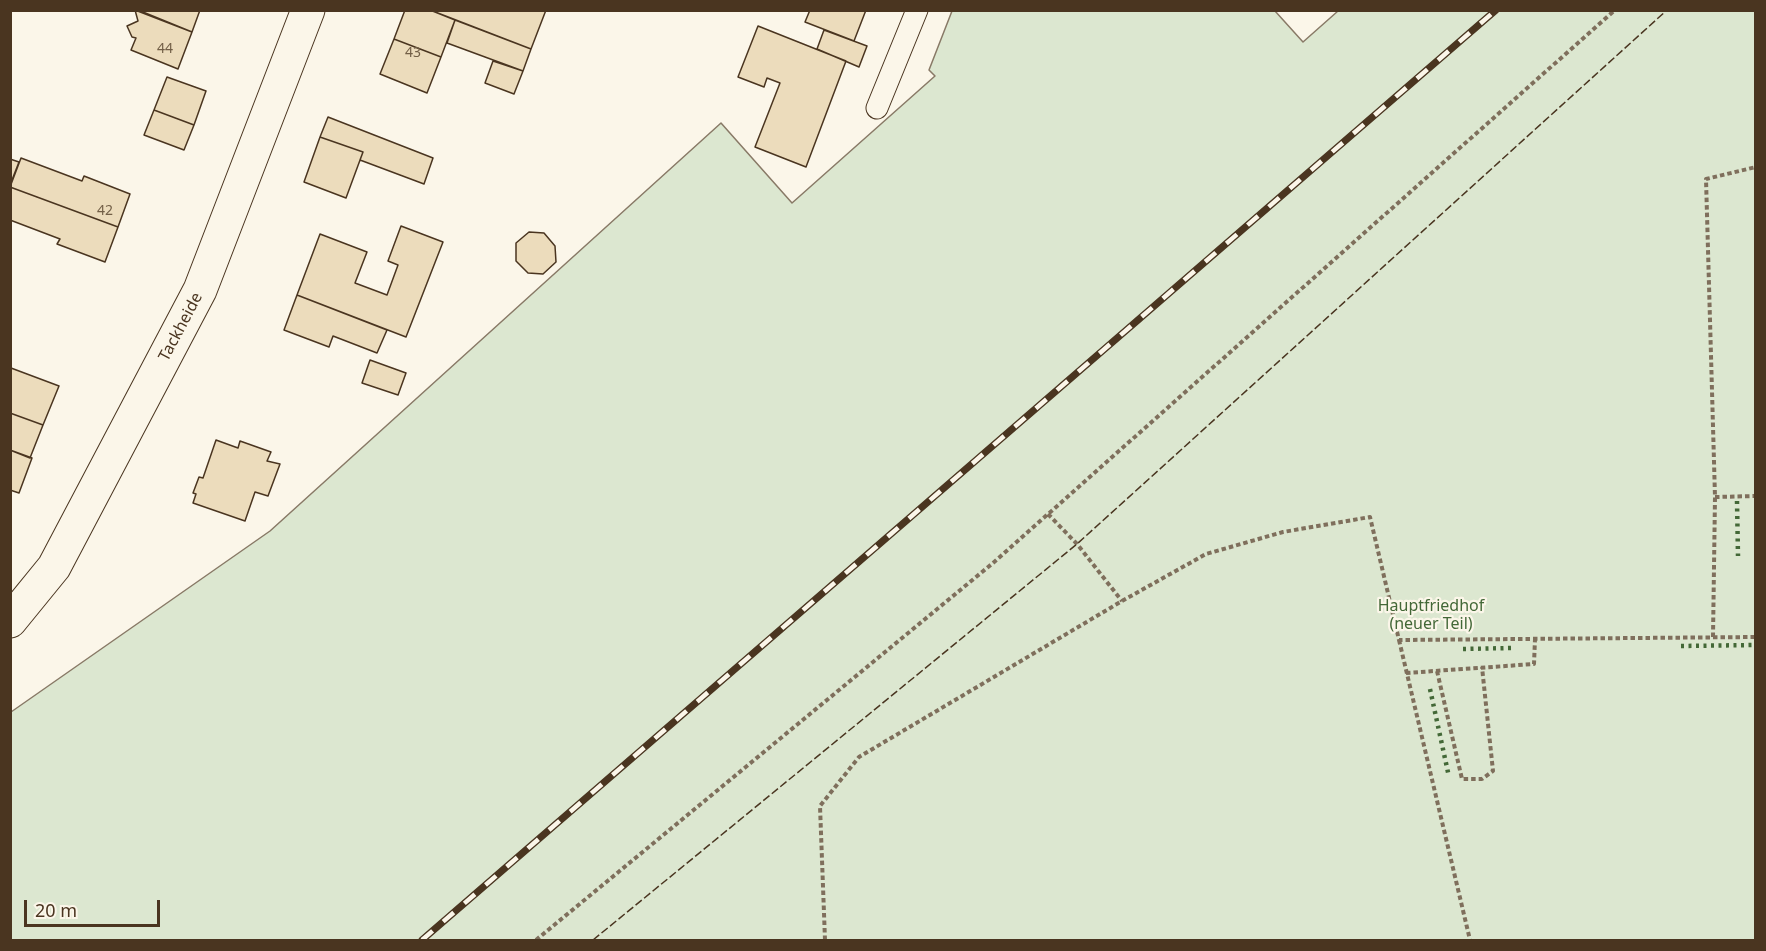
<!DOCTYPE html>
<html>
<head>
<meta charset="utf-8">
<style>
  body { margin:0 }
  #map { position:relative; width:1766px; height:951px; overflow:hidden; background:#fbf6e9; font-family:"Noto Sans",sans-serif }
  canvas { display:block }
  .frame { position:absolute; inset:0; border:12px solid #4a3520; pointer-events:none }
  .scale { position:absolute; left:24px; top:900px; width:136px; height:27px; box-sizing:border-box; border:3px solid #4a3520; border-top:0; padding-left:8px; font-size:18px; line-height:21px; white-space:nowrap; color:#4a3520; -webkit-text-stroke:4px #fbf6e9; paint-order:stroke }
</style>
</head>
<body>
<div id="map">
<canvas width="1766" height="951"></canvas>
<div class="frame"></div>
<div class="scale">20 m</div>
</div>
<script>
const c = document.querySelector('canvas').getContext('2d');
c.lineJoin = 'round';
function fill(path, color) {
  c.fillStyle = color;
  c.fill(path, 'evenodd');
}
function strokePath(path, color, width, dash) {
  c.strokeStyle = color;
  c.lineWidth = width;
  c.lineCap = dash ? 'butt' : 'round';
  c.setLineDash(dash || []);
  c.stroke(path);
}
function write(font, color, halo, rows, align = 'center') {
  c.font = font + ' "Noto Sans",sans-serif';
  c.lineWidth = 4.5;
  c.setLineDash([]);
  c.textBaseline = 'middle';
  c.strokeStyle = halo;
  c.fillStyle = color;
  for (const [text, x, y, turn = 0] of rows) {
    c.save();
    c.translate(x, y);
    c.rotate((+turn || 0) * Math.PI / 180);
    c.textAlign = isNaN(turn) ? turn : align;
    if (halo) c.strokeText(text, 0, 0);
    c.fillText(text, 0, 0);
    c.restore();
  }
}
const green = new Path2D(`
  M 952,11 L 1275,11 L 1303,42 L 1338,11 L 1755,11 L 1755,940 L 11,940 L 11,712 L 270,531 L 721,123 L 792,203 L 935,76 L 929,70 Z`);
fill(green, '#dce7d0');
strokePath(green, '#887966', 1.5);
const building = new Path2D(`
  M 135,10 L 192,32 L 178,69 L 131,50 L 136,38 L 132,37 L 127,26 L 138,21 Z
  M 138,10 L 200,10 L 192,32 Z
  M 405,10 L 430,10 L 455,20 L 441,57 L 394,39 Z
  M 430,10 L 546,10 L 531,49 Z
  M 810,10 L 866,10 L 854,41 L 805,22 Z
  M 455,20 L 531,49 L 523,71 L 447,43 Z
  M 758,26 L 846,61 L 806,167 L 755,147 L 780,83 L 767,78 L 764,87 L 738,77 Z
  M 824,30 L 867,46 L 859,67 L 817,49 Z
  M 394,39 L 441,57 L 427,93 L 380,74 Z
  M 493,61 L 523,71 L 514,94 L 485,83 Z
  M 167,77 L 206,91 L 194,125 L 154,110 Z
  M 154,110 L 194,125 L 184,150 L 144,135 Z
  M 328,117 L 433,158 L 424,184 L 360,160 L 363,152 L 320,137 Z
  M 320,137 L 363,152 L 346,198 L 304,182 Z
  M 21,158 L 82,181 L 84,176 L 130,194 L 118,227 L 10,187 Z
  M 10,159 L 19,162 L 10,185 Z
  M 10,187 L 118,227 L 105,262 L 57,244 L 60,239 L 10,220 Z
  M 401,226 L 443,242 L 406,337 L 297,295 L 320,234 L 367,252 L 355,283 L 387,295 L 398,265 L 388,261 Z
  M 529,232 L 544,233 L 555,246 L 556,262 L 543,274 L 528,273 L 516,261 L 516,243 Z
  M 297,295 L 387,330 L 377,353 L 333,336 L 329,347 L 284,330 Z
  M 370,360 L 406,373 L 398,395 L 362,383 Z
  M 11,368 L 59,386 L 43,425 L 10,413 Z
  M 10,413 L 43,425 L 30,458 L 10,450 Z
  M 216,440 L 238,448 L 240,441 L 271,452 L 267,461 L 280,464 L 268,496 L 255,492 L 245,521 L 193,503 L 196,494 L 193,493 L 199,477 L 203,478 Z
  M 10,450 L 32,458 L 19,493 L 10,490 Z`);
fill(building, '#ecdcbc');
strokePath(building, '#4a3520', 1.5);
const service = new Path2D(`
  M 877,108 L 917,10`);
const minor = new Path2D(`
  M 10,621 L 54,567 L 200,290 L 308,10`);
strokePath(service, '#4a3520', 23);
strokePath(minor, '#4a3520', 35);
strokePath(new Path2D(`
  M 1715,497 L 1756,496
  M 1048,514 L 1077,544 L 1122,601
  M 1713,637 L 1715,497 L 1706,179 L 1756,167
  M 1399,640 L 1470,940
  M 1437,671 L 1462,779 L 1482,779 L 1493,771 L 1482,667
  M 1406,673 L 1534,664 L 1535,639
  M 536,940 L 993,563 L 1615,10
  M 825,940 L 820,806 L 859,757 L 1122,601 L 1206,554 L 1283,532 L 1370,517 L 1399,640 L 1756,637`), '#7f6f5c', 4, [4.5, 3]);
strokePath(service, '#fbf6e9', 21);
strokePath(minor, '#fbf6e9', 33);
const rail = new Path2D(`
  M 422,940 L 1496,10`);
strokePath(rail, '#4a3520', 7);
strokePath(rail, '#fbf6e9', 4.5, [14]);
strokePath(new Path2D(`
  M 1737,501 L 1738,556
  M 1681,646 L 1756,645
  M 1463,649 L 1511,648
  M 1430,689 L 1449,777`), '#436837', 4.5, [3, 4.5]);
strokePath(new Path2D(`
  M 593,940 L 1077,544 L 1667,10`), '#4a3520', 1.5, [8, 3]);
write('14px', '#725f47', null, [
  ["44",165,49],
  ["43",413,53],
  ["42",105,211]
]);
write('16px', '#4a3520', '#fbf6e9', [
  ["Tackheide",181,327,-62]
]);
write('16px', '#436837', '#fbf6e9', [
  ["Hauptfriedhof",1431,606],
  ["(neuer Teil)",1431,624]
]);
</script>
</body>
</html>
